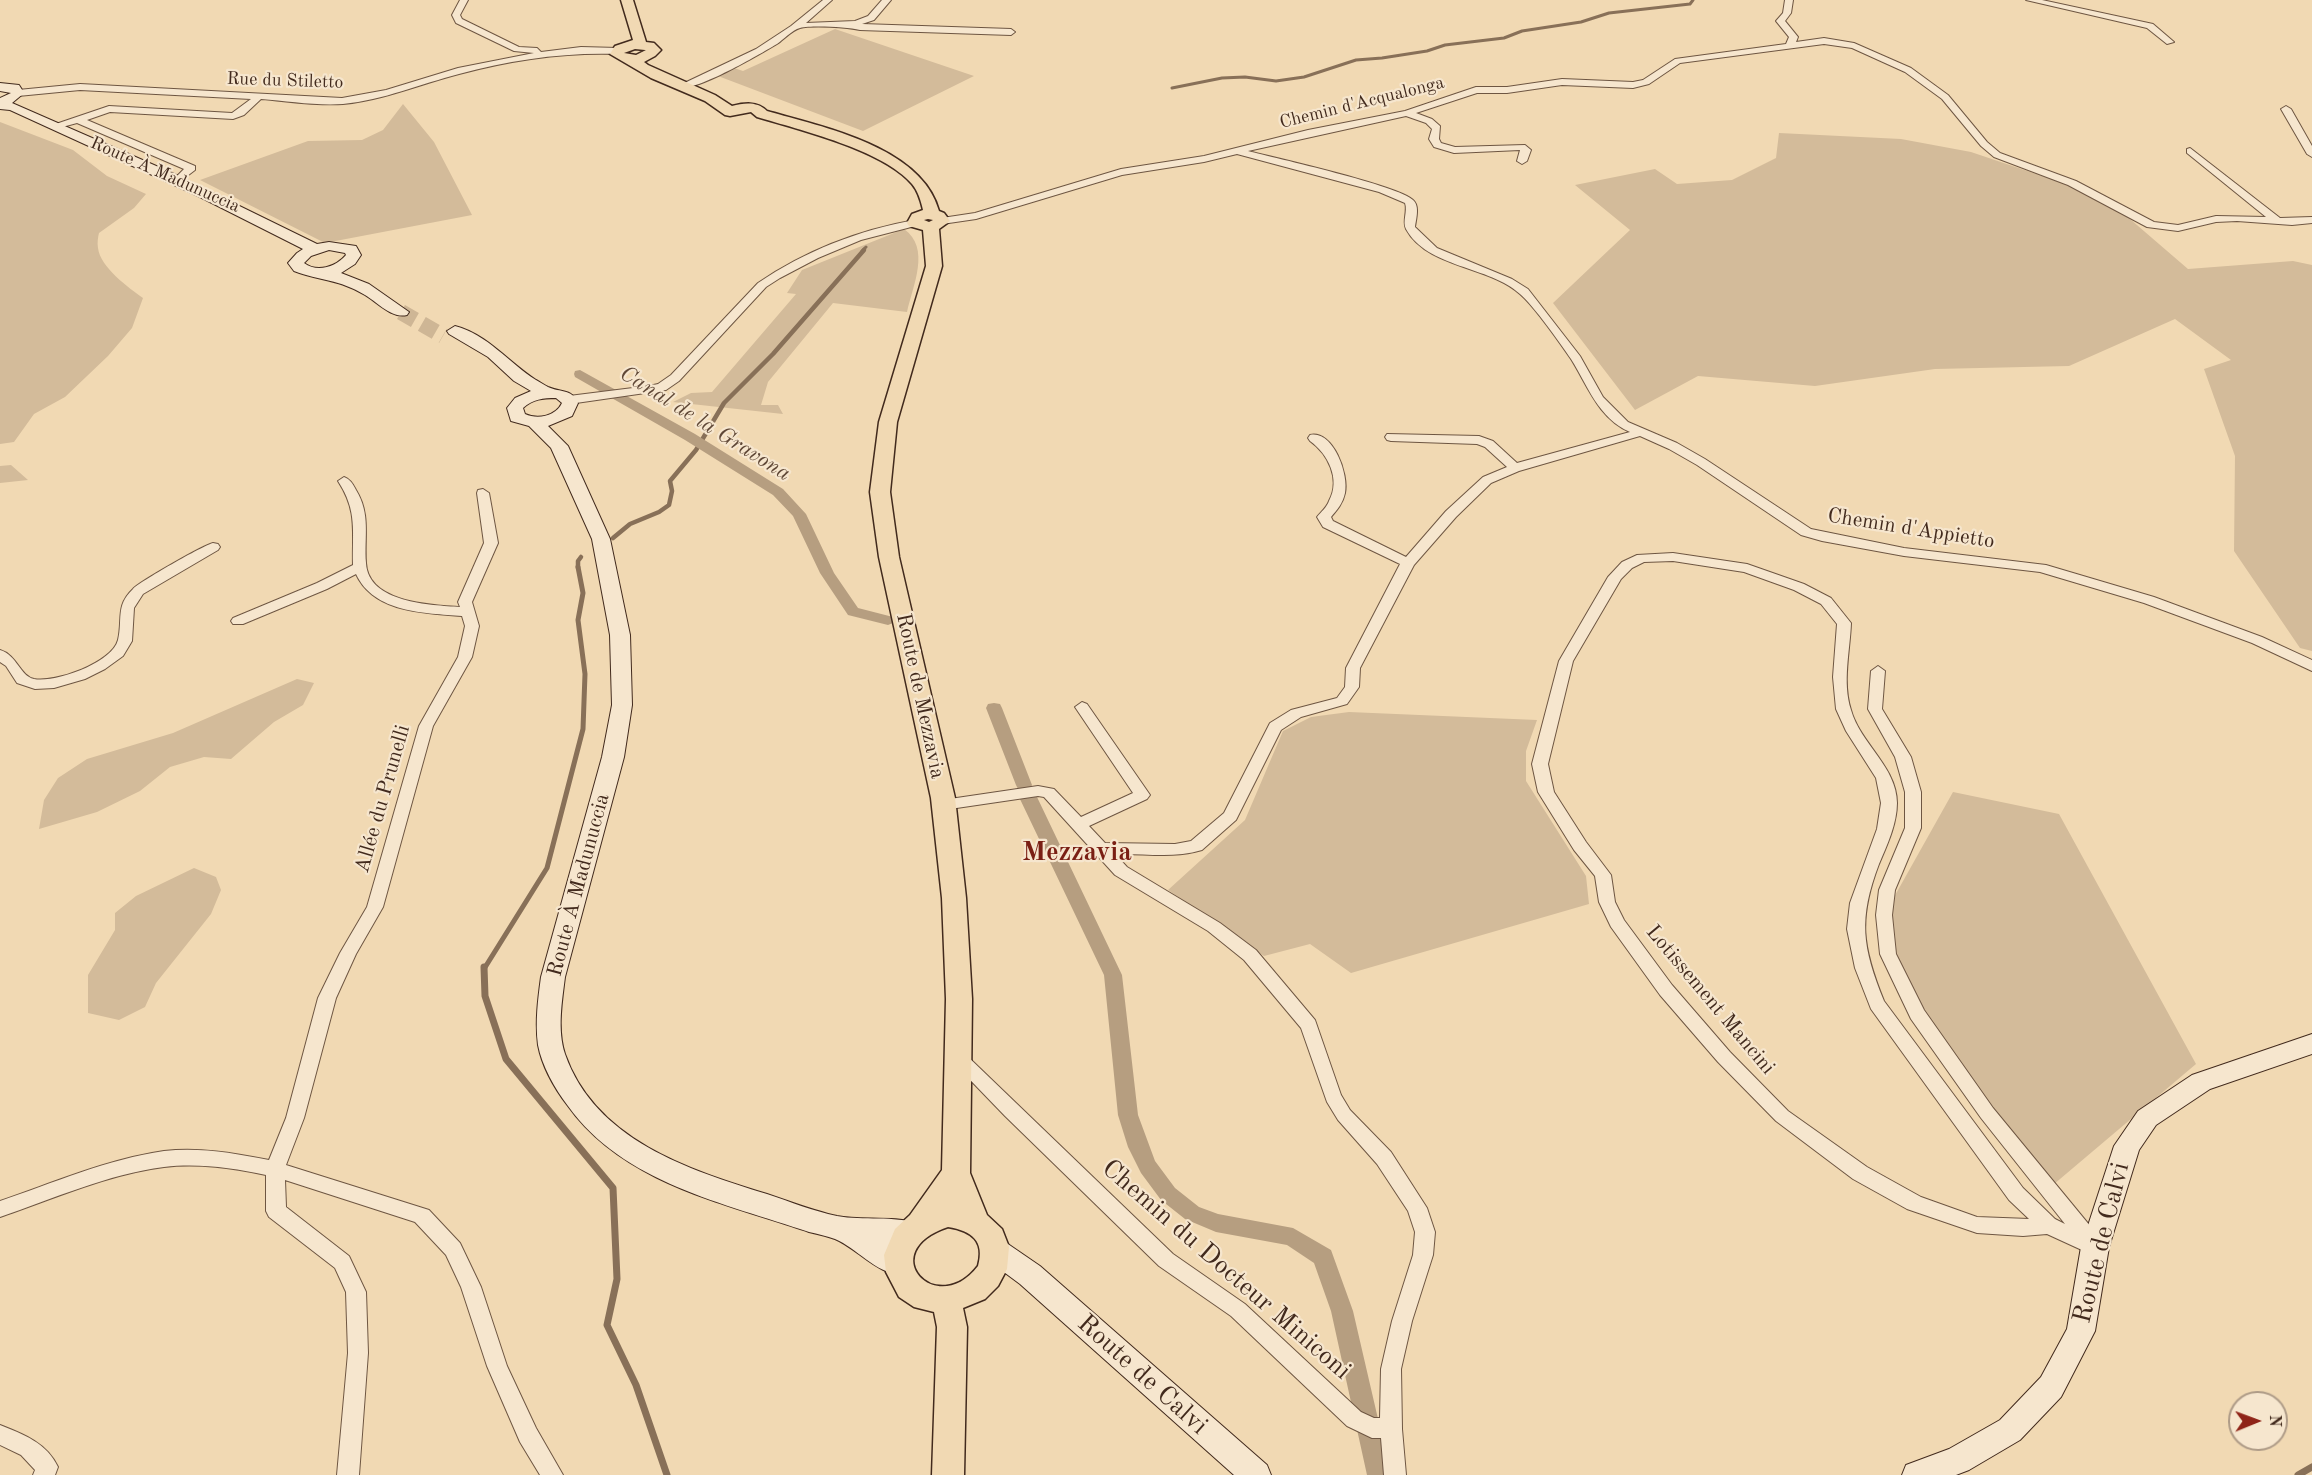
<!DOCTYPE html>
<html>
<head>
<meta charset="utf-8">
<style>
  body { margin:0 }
  #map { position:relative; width:2312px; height:1475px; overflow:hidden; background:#f1d9b3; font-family:"Old Standard TT",serif }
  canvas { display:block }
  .north { position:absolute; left:2228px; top:1391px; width:60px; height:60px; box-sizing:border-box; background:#f6e6ce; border:2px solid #ae9b87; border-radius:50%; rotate:89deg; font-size:16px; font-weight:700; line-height:24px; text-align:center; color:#422a1d }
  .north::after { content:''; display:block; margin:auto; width:21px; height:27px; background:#8f2418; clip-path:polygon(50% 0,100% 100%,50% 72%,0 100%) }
</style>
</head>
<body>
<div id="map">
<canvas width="2312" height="1475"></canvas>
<div class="north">N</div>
</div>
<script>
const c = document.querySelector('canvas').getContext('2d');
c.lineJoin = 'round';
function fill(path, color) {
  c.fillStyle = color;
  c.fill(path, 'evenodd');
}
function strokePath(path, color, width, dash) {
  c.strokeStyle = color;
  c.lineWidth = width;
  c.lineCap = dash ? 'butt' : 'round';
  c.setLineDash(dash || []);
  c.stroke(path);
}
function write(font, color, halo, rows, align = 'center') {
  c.font = font + ' "Old Standard TT",serif';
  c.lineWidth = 4.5;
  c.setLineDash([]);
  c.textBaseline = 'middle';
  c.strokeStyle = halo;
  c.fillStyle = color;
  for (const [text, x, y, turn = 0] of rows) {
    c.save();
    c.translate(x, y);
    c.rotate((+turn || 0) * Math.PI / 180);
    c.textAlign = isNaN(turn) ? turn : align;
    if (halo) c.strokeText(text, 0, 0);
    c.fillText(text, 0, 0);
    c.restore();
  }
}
fill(new Path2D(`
  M 835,29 L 974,76 L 863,131 L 718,76 L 734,68 L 743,71 Z
  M 403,104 L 434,142 L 472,215 L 325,243 L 200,180 L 308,141 L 362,140 L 383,130 Z
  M 0,122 L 73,150 L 107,176 L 146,194 L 134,208 L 99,233 C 98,237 97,243 98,248 C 100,267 129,288 143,298 L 132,328 L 108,356 L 65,397 L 34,414 L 14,442 L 0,444 Z
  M 1779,133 L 1901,139 L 1971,152 L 2063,183 L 2123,213 L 2188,269 L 2293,261 L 2312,265 L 2312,651 L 2300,648 L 2234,551 L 2235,456 L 2204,369 L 2231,360 L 2175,319 L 2069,366 L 1935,369 L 1815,386 L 1698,376 L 1635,410 L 1553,303 L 1630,230 L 1575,185 L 1655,169 L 1677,184 L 1732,180 L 1776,158 Z
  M 904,229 C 931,248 913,285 907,312 L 833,303 L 768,382 L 761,405 L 778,405 L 783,414 L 673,402 L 691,393 L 712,392 L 796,294 L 787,293 L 802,270 Z
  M 11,465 L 28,480 L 0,483 L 0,466 Z
  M 297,679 L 314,683 L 303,705 L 274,722 L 231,759 L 204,757 L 170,767 L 140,791 L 97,812 L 39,829 L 44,800 L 58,778 L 87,759 L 173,733 Z
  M 1349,712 L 1537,720 L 1526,751 L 1526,781 L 1586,876 L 1589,904 L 1351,973 L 1310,944 L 1264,956 L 1168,890 L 1245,820 L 1283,731 L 1311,717 Z
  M 1953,792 L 2059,814 L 2196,1064 L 2047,1190 L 1917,1014 L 1884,915 Z
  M 194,868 L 216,877 L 221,890 L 211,914 L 156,983 L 145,1007 L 119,1020 L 88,1013 L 88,975 L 115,930 L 115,913 L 136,896 Z`), '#d3bb9a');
strokePath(new Path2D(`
  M 1172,88 L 1222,78 L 1245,77 L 1276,81 L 1304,77 L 1356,60 L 1382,58 L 1427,51 L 1445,45 L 1504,38 L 1522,31 L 1581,22 L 1609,13 L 1690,4 L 1693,0
  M 862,251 L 866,247`), '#887058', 3);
strokePath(new Path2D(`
  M 613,538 L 630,524 L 659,512 L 669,505 L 672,491 L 670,481 L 696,450 L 724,403 L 773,354 L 864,250
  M 578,568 L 578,561 L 581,557`), '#887058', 4.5);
strokePath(new Path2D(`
  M 484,969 L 547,868 L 583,729 L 585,674 L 578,620 L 583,593 L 578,567`), '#887058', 5);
strokePath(new Path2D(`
  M 484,967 L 485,996 L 506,1059 L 613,1188 L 617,1279 L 607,1325 L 636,1385 L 667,1475
  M 2298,1475 L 2312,1467`), '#887058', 7);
fill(new Path2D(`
  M 580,370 L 695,434 L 783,489 L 806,514 L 834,573 L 858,608 L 893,617 L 896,620 L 893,623 L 888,625 L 848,615 L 820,573 L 793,516 L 773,495 L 685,440 L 575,377 L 574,374 L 575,371 Z
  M 994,703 L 1000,704 L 1002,708 L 1032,785 L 1030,789 L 1018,789 L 1016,785 L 986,708 L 988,704 Z
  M 1028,791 L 1034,793 L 1037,797 L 1122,975 L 1138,1115 L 1155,1161 L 1175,1188 L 1199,1207 L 1218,1214 L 1293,1228 L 1331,1250 L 1353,1311 L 1391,1475 L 1367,1475 L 1331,1311 L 1314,1263 L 1287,1245 L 1216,1232 L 1185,1219 L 1161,1200 L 1141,1173 L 1128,1147 L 1118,1115 L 1104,975 L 1019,797 L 1022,793 Z`), '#b69e80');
strokePath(new Path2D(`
  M 401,312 L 443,336`), '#ceb695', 16, [16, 8]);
const minor = new Path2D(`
  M 460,0 L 468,0 L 460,15 L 462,19 L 519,47 L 537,48 L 541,52 L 581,47 L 618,48 L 622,51 L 618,54 C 564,52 511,60 459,74 C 420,84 384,100 343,104 C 317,106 287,101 261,99 L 244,115 L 233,119 L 110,112 L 87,120 L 195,166 L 195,170 L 178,183 L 173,180 L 184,169 L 77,123 L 55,129 L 50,126 L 109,106 L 232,113 L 251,99 L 80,90 L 18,96 L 13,93 L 18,90 L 80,84 L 342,98 L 386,90 L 458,68 L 534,53 L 514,51 L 456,23 L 452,15 Z
  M 823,0 L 832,0 L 806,23 L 855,21 L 868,16 L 882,0 L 891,0 L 874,20 L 862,24 L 1011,29 L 1015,32 L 1011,35 L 860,30 C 847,27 812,25 800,28 C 792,30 783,40 777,44 C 762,53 689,96 676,87 L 756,49 L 791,26 Z
  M 1785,0 L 1793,0 L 1791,13 L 1785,21 L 1798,37 L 1796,42 L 1824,38 L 1854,43 L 1911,68 L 1948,95 L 1987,142 L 2000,153 L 2076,181 L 2154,222 L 2178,225 L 2216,216 L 2266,217 L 2187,153 L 2187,149 L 2190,148 L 2280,218 L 2312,217 L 2312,223 L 2292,225 L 2237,221 L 2216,222 L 2178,231 L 2147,227 L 2068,185 L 1994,157 L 1981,146 L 1942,99 L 1905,72 L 1852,48 L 1824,44 L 1680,63 L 1649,84 L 1633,88 L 1562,85 L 1507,93 L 1477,93 L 1416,113 L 1432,119 L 1440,126 L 1439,139 L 1441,143 L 1455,147 L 1525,145 L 1531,150 L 1527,161 L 1522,164 L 1517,161 L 1520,150 L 1454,153 L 1434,147 L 1429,139 L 1432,129 L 1426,123 L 1406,116 L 1248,151 C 1275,158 1400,186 1413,200 C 1420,206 1416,219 1415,227 L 1437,248 L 1512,279 L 1528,289 L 1580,356 L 1603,397 L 1628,422 L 1677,443 L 1705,459 L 1811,529 L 1904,548 L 2046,565 L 2154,597 L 2262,637 L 2312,660 L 2312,671 L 2252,643 L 2144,603 L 2040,572 L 1904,556 L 1822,541 L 1801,535 L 1697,465 L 1669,449 L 1640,436 L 1519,471 L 1491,483 L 1456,517 L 1414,565 L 1360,668 L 1359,687 L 1347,704 L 1301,717 L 1281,730 L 1236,820 L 1202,850 C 1173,859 1144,853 1115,854 L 1127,867 L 1220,923 L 1256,950 L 1315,1020 L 1341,1095 L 1350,1110 L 1391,1152 L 1427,1208 L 1435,1232 L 1433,1255 L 1412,1321 L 1401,1369 L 1402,1429 L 1406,1475 L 1384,1475 L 1381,1438 L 1372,1438 L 1347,1426 L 1231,1316 L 1159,1266 L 1005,1116 L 949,1058 L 952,1053 L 958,1051 L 964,1053 L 1173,1254 L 1245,1304 L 1361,1412 L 1374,1418 L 1380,1418 L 1381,1369 L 1392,1321 L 1413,1255 L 1415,1232 L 1408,1211 L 1377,1164 L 1338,1120 L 1327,1102 L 1301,1028 L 1244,960 L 1208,931 L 1115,875 L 1044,797 L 1038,796 L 943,810 L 937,809 L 935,805 L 937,801 L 943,800 L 1038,786 L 1054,789 L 1081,817 L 1133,793 L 1075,707 L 1082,702 L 1087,704 L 1150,795 L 1147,799 L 1089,826 L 1105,843 L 1175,844 L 1191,841 L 1224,813 L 1270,723 L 1291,710 L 1337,698 L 1345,687 L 1346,668 L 1400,564 L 1323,527 L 1317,517 C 1321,512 1327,507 1329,501 C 1341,479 1328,454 1310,441 L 1308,438 L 1310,435 C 1333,430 1349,474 1345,493 C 1343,503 1337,510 1331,517 L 1333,521 L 1406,557 L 1446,511 L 1483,477 L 1507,467 L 1485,447 L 1477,444 L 1391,441 L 1387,440 L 1385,437 L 1387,434 L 1479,436 L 1493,441 L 1517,463 L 1630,432 C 1598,418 1588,386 1571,359 C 1560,343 1534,306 1520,294 C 1490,266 1427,268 1406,229 C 1402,222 1408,211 1405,203 L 1379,192 L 1237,154 L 1204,162 L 1122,175 L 976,219 L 942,224 L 937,221 L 942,218 L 975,213 L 1121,169 L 1204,156 L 1308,130 L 1405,111 L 1476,87 L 1507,87 L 1562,79 L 1633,82 L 1643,80 L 1675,59 L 1786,44 L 1789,37 L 1776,21 L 1783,13 Z
  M 2026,0 L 2042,0 L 2153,24 L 2174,42 L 2167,44 L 2147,28 Z
  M 2286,106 L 2291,109 L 2312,146 L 2312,157 L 2307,154 L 2281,109 Z
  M 915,220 L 919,221 L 919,225 L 861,240 L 818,258 L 780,278 L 766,287 L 679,381 L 666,390 L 569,404 L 563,400 L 569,396 L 649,386 L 658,384 L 671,375 L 758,283 C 805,251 859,230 915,220 Z
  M 344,477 C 350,479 353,484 356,490 C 371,514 364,537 366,563 C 368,603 431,605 460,607 L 458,602 L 484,543 L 477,493 L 478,490 L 483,489 L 489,493 L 498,543 L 472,602 L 479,626 L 472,657 L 433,726 L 383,907 L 356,954 L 336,998 L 304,1118 L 286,1165 L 429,1210 L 460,1243 L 481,1287 L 507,1366 L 536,1428 L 563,1475 L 540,1475 L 520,1442 L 487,1366 L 461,1287 L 446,1255 L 415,1222 L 285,1180 L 286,1207 L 349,1256 L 366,1292 L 368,1353 L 359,1475 L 337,1475 L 348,1353 L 346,1292 L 335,1268 L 269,1217 L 266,1211 L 266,1175 C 232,1168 199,1163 164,1167 C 108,1174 53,1199 0,1217 L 0,1201 C 53,1183 108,1159 164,1151 C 199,1147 234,1153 269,1160 L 286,1118 L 318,998 L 340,953 L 367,907 L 419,726 L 458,657 L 465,626 L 462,616 C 425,613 374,613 356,574 L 327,589 L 243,624 L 233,624 L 231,621 L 233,618 L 317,583 L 353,565 C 352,531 358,512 338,481 Z
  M 213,543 L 218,544 L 220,547 L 218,550 L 143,594 L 134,608 L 132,641 L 123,656 L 105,669 L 85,679 L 54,688 L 35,689 L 17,683 L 6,666 L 0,662 L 0,650 C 17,655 20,676 34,679 C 55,683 112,663 118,640 C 123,620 115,606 133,589 C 139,582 204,545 213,543 Z
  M 1673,553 L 1747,564 L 1804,584 L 1831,598 L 1851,623 C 1850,651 1842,682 1851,710 C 1860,743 1897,767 1897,803 C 1897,824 1887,845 1879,864 C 1858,919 1862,947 1884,1001 L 2023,1188 L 2055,1219 L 2065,1224 L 1981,1118 L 1911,1019 L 1880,954 L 1876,915 L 1879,890 L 1905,828 L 1905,792 L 1895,757 L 1868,709 L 1871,671 L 1878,666 L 1885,671 L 1882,709 L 1911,757 L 1921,792 L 1921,828 L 1895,890 L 1892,915 L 1896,954 L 1924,1010 L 1993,1108 L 2100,1238 L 2105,1247 L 2102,1253 L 2095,1256 L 2047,1234 L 2023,1236 L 1977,1233 L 1907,1209 L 1853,1179 L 1776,1121 L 1718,1062 L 1660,995 L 1611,927 L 1599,902 L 1595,876 L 1574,850 L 1538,792 L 1532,764 L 1559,661 L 1608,577 L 1622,562 L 1637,555 ZM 1673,561 L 1744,572 L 1794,590 L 1821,604 L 1837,624 L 1833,677 L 1836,709 L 1846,731 L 1876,778 L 1881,803 L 1877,829 L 1850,903 L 1847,929 L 1855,968 L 1871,1009 L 2009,1200 L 2029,1219 L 1977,1217 L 1921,1197 L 1867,1167 L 1788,1111 L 1730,1052 L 1672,985 L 1624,920 L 1615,902 L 1611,875 L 1586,842 L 1554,792 L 1548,764 L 1573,661 L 1621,579 L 1632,568 L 1644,562 Z
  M 0,1425 C 23,1434 47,1443 58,1467 L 55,1475 L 33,1475 L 35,1470 L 21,1455 L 0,1445 Z`);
const secondary = new Path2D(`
  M 0,83 L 19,85 L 24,93 L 12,103 L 170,172 L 317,244 L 329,242 L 356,246 L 361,255 L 355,264 L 341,273 L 369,284 L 409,312 L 407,315 C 392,319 377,302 365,295 C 339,279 320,281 294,271 L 288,263 L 297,253 L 303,249 L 198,196 L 10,110 L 0,109 L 0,98 L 11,93 L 0,91 ZM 329,250 L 345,253 L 346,255 C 336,267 317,273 304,263 L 311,256 Z
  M 455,326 C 487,334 509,363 536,380 C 540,382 544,385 548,387 C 561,393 571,388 578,403 L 572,416 L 548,426 L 568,446 L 610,539 L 630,635 L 632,705 L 624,757 L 565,977 C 562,1001 557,1030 565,1054 C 595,1140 689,1170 767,1194 C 791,1202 813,1211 837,1216 C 864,1221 893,1215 919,1224 L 923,1232 L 919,1240 L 909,1244 L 889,1243 L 907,1254 L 911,1263 L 907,1272 C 882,1281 858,1248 835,1239 C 827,1236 818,1234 809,1232 C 724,1203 623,1183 568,1106 C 555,1089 542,1066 538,1045 C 535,1022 538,999 541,977 L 602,757 L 612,705 L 610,635 L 592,539 L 551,448 L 529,426 L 511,421 L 507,408 L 515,398 L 531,391 L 514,381 L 488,357 L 449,334 L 447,331 ZM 556,398 L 562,403 C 556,416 538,420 525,414 L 523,408 C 533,399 543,398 556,398 Z
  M 2312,1034 L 2312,1054 L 2210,1089 L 2156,1125 L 2139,1150 L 2109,1247 L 2095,1331 L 2061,1397 L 2020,1440 L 1969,1470 L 1956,1475 L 1902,1475 L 1906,1465 L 1949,1449 L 2000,1420 L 2041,1377 L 2067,1329 L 2081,1247 L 2114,1146 L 2138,1111 L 2192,1075 Z
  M 995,1238 L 1005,1242 L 1040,1266 L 1267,1465 L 1271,1475 L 1234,1475 L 1020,1284 L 985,1258 L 981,1250 L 985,1242 Z`);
const primary = new Path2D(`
  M 621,0 L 633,0 L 646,42 L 654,43 L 661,50 L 655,56 L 644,62 L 648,65 L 715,95 L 732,106 C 744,103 757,101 767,111 C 823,127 922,147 939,211 L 944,213 L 950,221 L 939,229 L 942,266 L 897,422 L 890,492 L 899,557 L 955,798 L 966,898 L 972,999 L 970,1173 L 987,1215 L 1002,1229 L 1009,1247 L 1007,1269 L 998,1286 L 985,1299 L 963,1308 L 967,1327 L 964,1475 L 932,1475 L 937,1327 L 934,1312 L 914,1307 L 899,1297 L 886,1272 L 884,1255 L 895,1229 L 910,1215 L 942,1170 L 946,999 L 942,898 L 931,798 L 879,557 L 870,492 L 879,422 L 926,266 L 923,230 L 909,226 L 907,223 L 912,214 L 923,210 C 921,201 918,191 912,184 C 883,150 800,130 757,117 L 751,112 L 730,116 L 725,115 L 705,101 L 651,78 L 610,54 L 615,46 L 633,40 ZM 635,49 L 645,50 L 646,50 L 636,55 L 624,53 ZM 928,219 L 933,220 L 929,222 L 924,220 ZM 948,1227 C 972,1231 985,1241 978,1266 C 937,1320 873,1252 948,1227 Z`);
strokePath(minor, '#6e5642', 2);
strokePath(secondary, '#422a1d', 2);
strokePath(primary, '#422a1d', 3);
fill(minor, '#f6e6ce');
fill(secondary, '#f6e6ce');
fill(primary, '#f1d9b3');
write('18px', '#422a1d', '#f6e6ce', [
  ["Rue du Stiletto",285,81,2],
  ["Chemin d'Acqualonga",1362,103,-14],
  ["Route À Madunuccia",165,175,24]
]);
write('21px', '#422a1d', '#f6e6ce', [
  ["Chemin d'Appietto",1911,529,9],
  ["Route de Mezzavia",920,696,78],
  ["Allée du Prunelli",383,799,-74],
  ["Route À Madunuccia",579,885,-75],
  ["Lotissement Mancini",1710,1000,50]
]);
write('italic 22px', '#5f4736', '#f6e6ce', [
  ["Canal de la Gravona",705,424,32]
]);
write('26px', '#422a1d', '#f6e6ce', [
  ["Route de Calvi",2102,1243,-76],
  ["Chemin du Docteur Miniconi",1226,1270,41],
  ["Route de Calvi",1142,1375,42]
]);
write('bold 27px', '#7a1f14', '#f6e6ce', [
  ["Mezzavia",1077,853]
]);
</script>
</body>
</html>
